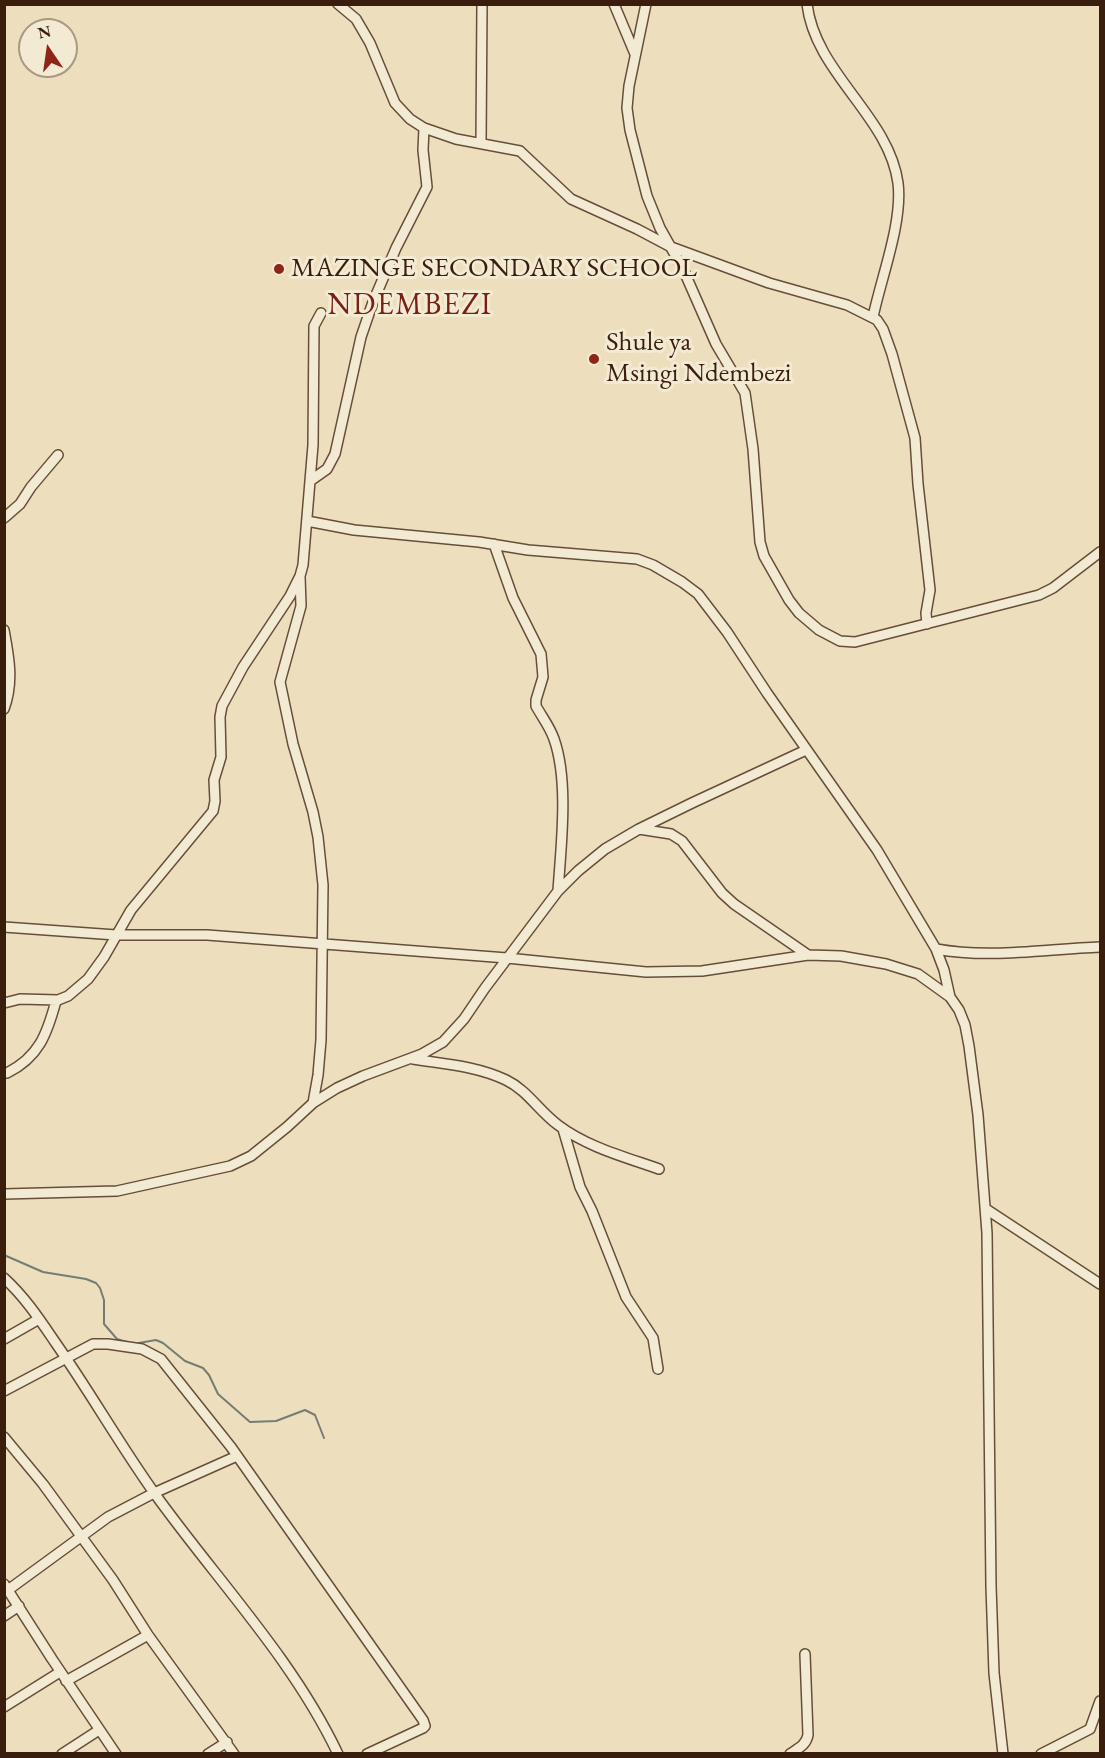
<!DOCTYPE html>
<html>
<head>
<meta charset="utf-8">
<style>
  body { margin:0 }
  #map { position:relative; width:1105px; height:1758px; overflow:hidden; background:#eddfbd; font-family:"EB Garamond",serif }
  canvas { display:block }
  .frame { position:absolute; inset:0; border:6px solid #3a1e0d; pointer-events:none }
  .north { position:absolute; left:18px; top:18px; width:60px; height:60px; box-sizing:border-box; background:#f3ead4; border:2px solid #a99884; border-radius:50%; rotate:347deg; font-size:16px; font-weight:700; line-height:24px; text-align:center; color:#3a1e0d }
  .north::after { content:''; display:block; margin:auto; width:21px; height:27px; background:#8f2418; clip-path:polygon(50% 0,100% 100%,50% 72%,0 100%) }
</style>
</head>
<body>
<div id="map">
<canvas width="1105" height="1758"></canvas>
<div class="frame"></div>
<div class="north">N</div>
</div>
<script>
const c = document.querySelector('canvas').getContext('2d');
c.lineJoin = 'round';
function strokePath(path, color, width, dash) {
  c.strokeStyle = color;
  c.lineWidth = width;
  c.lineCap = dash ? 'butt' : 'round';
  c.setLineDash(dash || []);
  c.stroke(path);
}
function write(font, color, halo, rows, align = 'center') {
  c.font = font + ' "EB Garamond",serif';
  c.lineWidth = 6;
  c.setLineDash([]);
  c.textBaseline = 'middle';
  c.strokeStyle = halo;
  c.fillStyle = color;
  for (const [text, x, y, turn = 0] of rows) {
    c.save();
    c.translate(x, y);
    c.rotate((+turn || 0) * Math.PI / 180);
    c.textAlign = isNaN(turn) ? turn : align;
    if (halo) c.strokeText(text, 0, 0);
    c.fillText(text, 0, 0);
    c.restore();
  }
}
strokePath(new Path2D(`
  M 4,1255 L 43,1272 L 86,1279 L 96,1283 L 100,1288 L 104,1300 L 104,1324 L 117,1339 L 133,1344 L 156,1340 L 163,1343 L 185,1361 L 203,1368 L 209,1375 L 218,1394 L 250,1422 L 276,1421 L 305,1410 L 315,1415 L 324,1438`), '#757c75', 2);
const minor = new Path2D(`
  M 338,4 L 356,19 L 370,43 L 395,103 L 410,119 L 424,128 L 456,139 L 520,151 L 571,199 L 637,229 L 671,247 L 769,283 L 847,305 L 877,320 L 883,329 L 892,354 L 915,438 L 918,484 L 930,590 L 926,613 L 927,624
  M 614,4 L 635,54
  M 646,4 L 629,86 L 627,108 L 630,130 L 647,196 L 660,228 L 683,269 L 716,344 L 745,393 L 753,449 L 760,542 L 764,556 L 789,600 L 799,613 L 819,630 L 840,641 L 855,642 L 1039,595 L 1053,588 L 1100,552
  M 807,4 C 815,73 889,116 898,183 C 903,222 881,278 873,317
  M 481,143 L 482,4
  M 310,481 L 327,469 L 335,454 L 361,337 L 373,302 L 396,248 L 427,187 L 423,150 L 424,128
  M 4,518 L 20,504 L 31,487 L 58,455
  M 307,521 L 354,530 L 479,542 L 528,550 L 637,559 L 653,565 L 682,582 L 698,594 L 727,632 L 767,693 L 877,850 L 936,949 L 944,970 L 950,997
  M 494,544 L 513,598 L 541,654 L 543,677 L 536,700 L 536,706 C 542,717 550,727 554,739 C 569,781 561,846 558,891
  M 300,577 L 301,606 L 280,682 L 293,744 L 313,812 L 318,837 L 323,885 L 321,1040 L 318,1075 L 313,1103
  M 4,630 C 9,657 14,682 4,709
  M 639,829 L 671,834 L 682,841 L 722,893 L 734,904 L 808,955
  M 4,927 L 116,935 L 207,935 L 507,958 L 646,972 L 702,971 L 808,955 L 841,956 L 886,964 L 918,974 L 950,997 L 959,1010 L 965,1025 L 969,1046 L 978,1115 L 987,1233 L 991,1586 L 994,1673 L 1003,1754
  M 936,949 C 991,959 1045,949 1100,947
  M 4,1003 L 20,999 L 58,1000 L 68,996 L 88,979 L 104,957 L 131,910 L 213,811 L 215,801 L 214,780 L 221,757 L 220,717 L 222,706 L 243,667 L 290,596 L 300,576 L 303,565 L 313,445 L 314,326 L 321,313
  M 413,1059 C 444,1064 477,1066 506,1080 C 527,1090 539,1111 558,1125 C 587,1147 625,1157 659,1169
  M 7,1073 C 39,1057 47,1034 56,1001
  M 563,1129 L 580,1187 L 592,1211 L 626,1297 L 653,1338 L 658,1369
  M 4,1194 L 117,1191 L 230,1166 L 251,1156 L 287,1127 L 313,1103 L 337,1088 L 363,1076 L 422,1054 L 443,1042 L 464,1019 L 485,988 L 558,891 L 578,871 L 605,849 L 639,829 L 692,803 L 806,750
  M 986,1209 L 1100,1284
  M 4,1278 C 25,1297 40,1320 55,1342 C 90,1392 120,1445 155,1494 C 216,1579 293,1659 338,1754
  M 4,1339 L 39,1319
  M 4,1391 L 93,1344 L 108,1344 L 142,1349 L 161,1359 L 231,1447 L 423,1720 L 425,1726 L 423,1728 L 367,1754
  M 4,1437 L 43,1484 L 113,1580 L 148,1635 L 234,1754
  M 4,1584 L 52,1659 L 116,1754
  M 8,1590 L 108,1517 L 154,1493 L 237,1456
  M 4,1616 L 19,1606
  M 66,1681 L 148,1635
  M 4,1707 L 60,1672
  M 62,1754 L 99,1730
  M 208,1754 L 227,1742
  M 790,1754 C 799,1748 806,1745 808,1735 L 805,1654
  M 1041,1754 L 1090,1729 L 1100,1701`);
strokePath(minor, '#674e39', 12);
strokePath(minor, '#f3ead4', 9);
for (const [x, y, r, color] of [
  [279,269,6,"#8f2418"],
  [594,359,6,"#8f2418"]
]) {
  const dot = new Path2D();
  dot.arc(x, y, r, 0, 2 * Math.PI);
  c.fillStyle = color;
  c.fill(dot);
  strokePath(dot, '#f3ead4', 2);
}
write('27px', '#3a1e0d', '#f3ead4', [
  ["MAZINGE SECONDARY SCHOOL",291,269],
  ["Shule ya",606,343],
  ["Msingi Ndembezi",606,374]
], 'left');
c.letterSpacing = '1.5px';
write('30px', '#7a1f14', '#f3ead4', [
  ["NDEMBEZI",410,306]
]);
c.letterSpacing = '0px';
</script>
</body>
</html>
